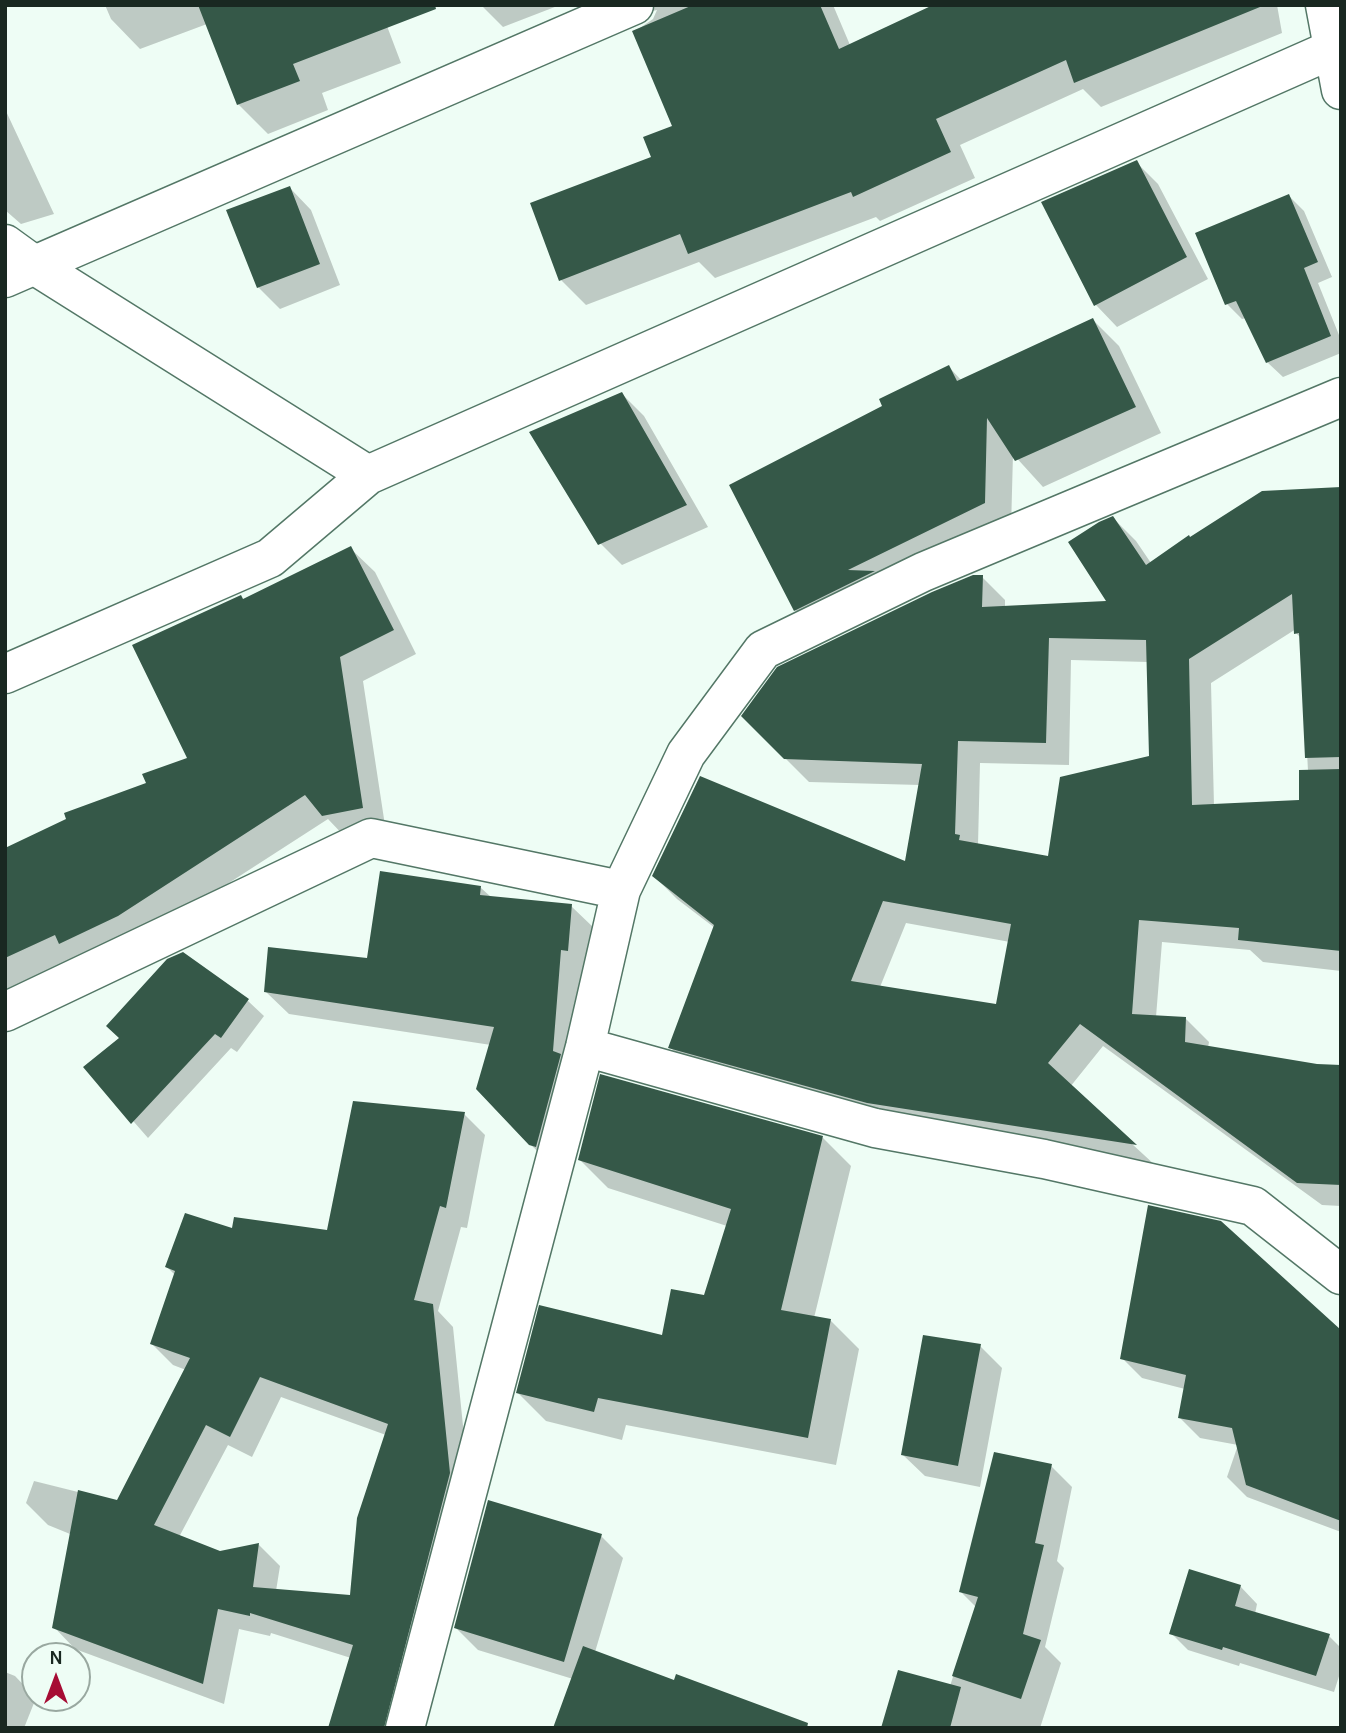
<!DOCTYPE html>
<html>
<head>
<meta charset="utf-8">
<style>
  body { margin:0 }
  #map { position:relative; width:1346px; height:1733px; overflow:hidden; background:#eefdf5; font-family:Karla,sans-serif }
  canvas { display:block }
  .frame { position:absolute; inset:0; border:7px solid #192821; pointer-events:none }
  .north { position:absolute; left:21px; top:1642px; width:70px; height:70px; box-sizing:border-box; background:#eefdf5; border:2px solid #99a8a0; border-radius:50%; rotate:0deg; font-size:19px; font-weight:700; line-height:28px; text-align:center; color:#192821 }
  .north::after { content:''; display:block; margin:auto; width:24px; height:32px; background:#a60c34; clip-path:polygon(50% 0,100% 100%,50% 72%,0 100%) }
</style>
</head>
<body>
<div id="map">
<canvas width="1346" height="1733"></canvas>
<div class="frame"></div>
<div class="north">N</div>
</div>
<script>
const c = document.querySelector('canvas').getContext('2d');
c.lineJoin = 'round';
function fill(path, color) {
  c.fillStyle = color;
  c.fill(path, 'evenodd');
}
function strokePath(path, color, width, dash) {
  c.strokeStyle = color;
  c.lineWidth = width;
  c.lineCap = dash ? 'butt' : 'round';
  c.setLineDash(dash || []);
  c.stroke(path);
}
fill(new Path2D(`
  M 105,5 L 379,5 L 401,63 L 322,93 L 328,110 L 268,134 L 238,104 L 207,24 L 140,49 L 111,19 Z
  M 481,5 L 560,5 L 503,27 Z
  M 642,5 L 833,5 L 850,45 L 939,5 L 1277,5 L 1282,33 L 1101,107 L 1083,89 L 960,145 L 975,178 L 880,221 L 876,217 L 715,278 L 699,262 L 586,305 L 561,280 L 675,127 L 634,32 L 653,19 L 657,10 L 648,12 Z
  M 5,109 L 54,214 L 21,224 L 5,210 Z
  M 1136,162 L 1158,184 L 1208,279 L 1117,327 L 1096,305 Z
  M 290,188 L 311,210 L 340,285 L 280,309 L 258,287 Z
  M 1289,196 L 1304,211 L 1332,277 L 1318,283 L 1341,340 L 1341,353 L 1283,377 L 1267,362 L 1246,318 L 1242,319 L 1227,304 Z
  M 1093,320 L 1119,346 L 1161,433 L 1043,487 L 1013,454 L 1011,529 L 821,636 L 795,610 L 885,407 L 949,367 L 962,381 Z
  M 622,394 L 644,416 L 708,527 L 622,565 L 600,543 Z
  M 1341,489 L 1341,971 L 1263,962 L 1250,950 L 1162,942 L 1156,1017 L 1186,1019 L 1209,1042 L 1208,1048 L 1317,1065 L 1341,1066 L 1341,1206 L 1322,1205 L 1103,1046 L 1070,1087 L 1156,1166 L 892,1125 L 693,1070 L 670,1047 L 715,928 L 677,899 L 654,876 L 906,863 L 920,785 L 809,782 L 743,716 L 982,577 L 1005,600 L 1005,607 L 1109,602 L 1113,518 L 1136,541 L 1151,563 L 1190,539 ZM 1296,629 L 1296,633 L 1301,638 L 1308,771 L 1301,801 L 1214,806 L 1211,683 ZM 1071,660 L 1148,662 L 1151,758 L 1050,858 L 978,845 L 980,763 L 1069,765 ZM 906,923 L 1010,942 L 998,1006 L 880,987 Z
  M 351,549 L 375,572 L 416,654 L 363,681 L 386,832 L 347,839 L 328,819 L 142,939 L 9,991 L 5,987 L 5,850 L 148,784 L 189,759 L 244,601 Z
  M 481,888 L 491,897 L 571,906 L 594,928 L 554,1167 L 530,1144 L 491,1045 L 289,1014 L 266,992 L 368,960 Z
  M 183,954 L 248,1001 L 264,1016 L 237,1052 L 231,1048 L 148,1138 L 86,1067 L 121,1039 Z
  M 464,1114 L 485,1135 L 467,1228 L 461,1227 L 438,1311 L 453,1327 L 470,1495 L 409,1728 L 330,1728 L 351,1658 L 271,1633 L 270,1636 L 239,1629 L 224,1704 L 75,1649 L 54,1627 L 151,1567 L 48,1525 L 26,1503 L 34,1481 L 118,1502 L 186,1370 L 173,1365 L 152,1344 L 175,1275 L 167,1267 L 233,1230 L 328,1232 ZM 281,1397 L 386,1435 L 351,1597 L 276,1591 L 280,1566 L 259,1545 L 220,1553 L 179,1537 L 228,1445 L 252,1457 Z
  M 823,1138 L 851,1166 L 814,1318 L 831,1321 L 859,1349 L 836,1465 L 626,1425 L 622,1440 L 546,1421 L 518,1393 L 664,1338 L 705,1297 L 727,1226 L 608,1188 L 580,1160 Z
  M 1341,1334 L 1341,1532 L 1247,1497 L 1227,1477 L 1238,1445 L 1200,1438 L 1180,1418 L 1185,1389 L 1142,1378 L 1122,1358 Z
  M 980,1346 L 1002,1368 L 980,1487 L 925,1476 L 903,1455 Z
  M 1051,1466 L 1072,1487 L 1057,1561 L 1064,1568 L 1045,1647 L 1061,1663 L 1040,1728 L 883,1728 L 950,1686 L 976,1607 L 961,1592 Z
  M 601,1536 L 623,1558 L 595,1652 L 573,1679 L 478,1650 L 456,1628 Z
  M 1240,1586 L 1257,1604 L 1255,1614 L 1329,1636 L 1341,1648 L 1341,1670 L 1334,1692 L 1240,1663 L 1239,1666 L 1188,1650 L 1171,1633 Z
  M 5,1672 L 15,1676 L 36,1698 L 24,1728 L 5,1728 Z`), '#0003');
fill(new Path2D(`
  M 198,5 L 435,5 L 436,9 L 293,64 L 300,81 L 237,105 Z
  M 693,5 L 820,5 L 839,49 L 933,5 L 1260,7 L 1074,83 L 1066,60 L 936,119 L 951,152 L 853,197 L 851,192 L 688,254 L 680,234 L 559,281 L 530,203 L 651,157 L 643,137 L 672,126 L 632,31 Z
  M 1137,160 L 1187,257 L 1094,306 L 1041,202 Z
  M 290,186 L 320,264 L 257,288 L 226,210 Z
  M 1289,194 L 1318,262 L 1304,268 L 1331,336 L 1266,363 L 1236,301 L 1225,305 L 1195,233 Z
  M 1093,318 L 1136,407 L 1015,461 L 987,418 L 985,503 L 848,570 L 875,571 L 794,611 L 729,485 L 882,406 L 879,399 L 949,365 L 957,381 Z
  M 622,392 L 687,505 L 598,545 L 529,432 Z
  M 1341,487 L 1341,757 L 1305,758 L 1299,633 L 1294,634 L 1292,594 L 1189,659 L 1192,805 L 1299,800 L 1299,770 L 1341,769 L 1341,951 L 1238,940 L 1239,928 L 1139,920 L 1132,1014 L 1186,1017 L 1185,1042 L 1317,1064 L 1341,1065 L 1341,1185 L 1297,1183 L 1080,1024 L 1048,1063 L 1137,1145 L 867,1103 L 668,1048 L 714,925 L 652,876 L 700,776 L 905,861 L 922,764 L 784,759 L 741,716 L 777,667 L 932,592 L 973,575 L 983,575 L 982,607 L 1106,601 L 1068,542 L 1099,522 L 1113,516 L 1146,565 L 1189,535 L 1190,537 L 1262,491 ZM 1049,638 L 1146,640 L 1149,756 L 1060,777 L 1048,856 L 959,840 L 960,835 L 955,834 L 958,741 L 1046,743 ZM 883,901 L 1011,924 L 996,1004 L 851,981 Z
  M 351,546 L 394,630 L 340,657 L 363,808 L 322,816 L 305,795 L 118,916 L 59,944 L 55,935 L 5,958 L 5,848 L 66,819 L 64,813 L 146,783 L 142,774 L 187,758 L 132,645 L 241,595 L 243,599 Z
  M 380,871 L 481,886 L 480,895 L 572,904 L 568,951 L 561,950 L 553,1051 L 561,1054 L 536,1147 L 529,1145 L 476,1089 L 494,1027 L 264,992 L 268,947 L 367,958 Z
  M 183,952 L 249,999 L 221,1038 L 215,1034 L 131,1124 L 83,1067 L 119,1038 L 106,1026 L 167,959 Z
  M 600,1074 L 823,1136 L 781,1310 L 831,1319 L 808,1438 L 598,1398 L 594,1412 L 516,1393 L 539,1305 L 662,1335 L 671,1289 L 704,1295 L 731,1209 L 578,1160 Z
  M 353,1101 L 465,1112 L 446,1208 L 440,1206 L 414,1300 L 433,1304 L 450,1473 L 384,1728 L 328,1728 L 353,1645 L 250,1613 L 250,1616 L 218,1609 L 203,1684 L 52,1628 L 78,1490 L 117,1500 L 190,1358 L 150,1344 L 175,1271 L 165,1267 L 185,1213 L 232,1228 L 234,1217 L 327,1230 ZM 260,1377 L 388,1424 L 357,1518 L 350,1595 L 253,1587 L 259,1543 L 220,1551 L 154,1525 L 206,1425 L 230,1437 Z
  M 1148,1205 L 1221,1221 L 1341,1330 L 1341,1521 L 1246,1485 L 1232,1428 L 1178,1418 L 1186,1375 L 1120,1359 Z
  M 923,1335 L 981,1344 L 958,1466 L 901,1455 Z
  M 994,1452 L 1052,1464 L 1035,1543 L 1044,1545 L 1023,1634 L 1041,1640 L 1021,1699 L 952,1676 L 978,1597 L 959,1592 Z
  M 488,1500 L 602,1534 L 564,1662 L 454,1628 Z
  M 1189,1569 L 1241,1585 L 1235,1606 L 1330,1634 L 1316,1676 L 1223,1647 L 1222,1650 L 1169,1634 Z
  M 583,1646 L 674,1680 L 676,1674 L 808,1723 L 807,1728 L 553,1728 Z
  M 898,1670 L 961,1687 L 950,1728 L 881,1728 Z`), '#355848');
const minor = new Path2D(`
  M 1325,5 L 1341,90
  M 5,244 L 34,265 L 368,475
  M 5,278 L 634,5
  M 5,674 L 270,558 L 368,475 L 1333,49
  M 5,1012 L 371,838 L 621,890
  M 585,1047 L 875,1128 L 1044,1159 L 1253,1206 L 1341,1275
  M 405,1728 L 585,1047 L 621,890 L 686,754 L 763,650 L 923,572 L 1341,397`);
strokePath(minor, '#537766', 41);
strokePath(minor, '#fff', 38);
</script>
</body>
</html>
